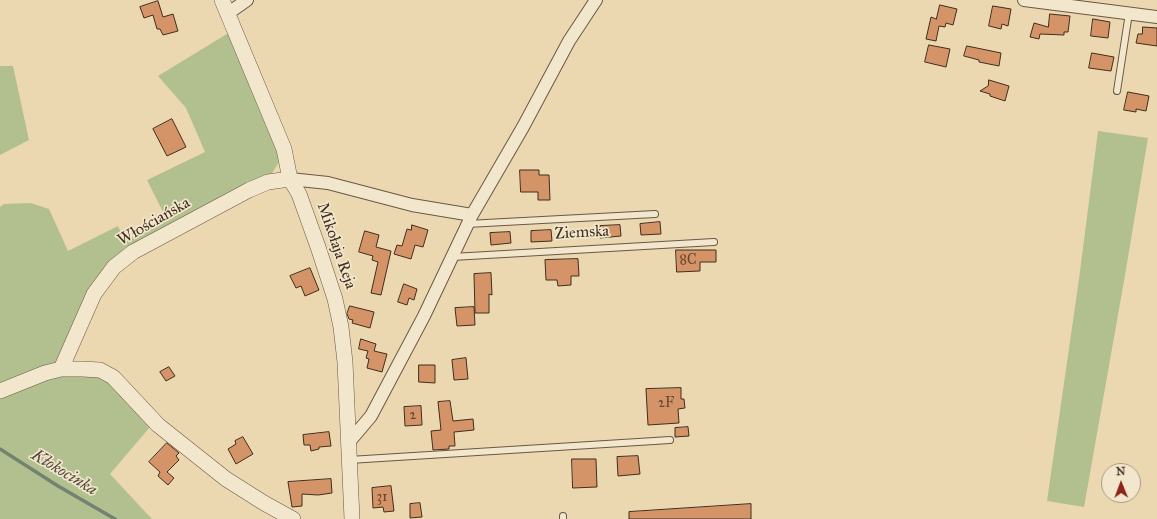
<!DOCTYPE html>
<html>
<head>
<meta charset="utf-8">
<style>
  body { margin:0 }
  #map { position:relative; width:1157px; height:519px; overflow:hidden; background:#ebd8b1; font-family:"IM FELL Great Primer",serif }
  canvas { display:block }
  .north { position:absolute; left:1101px; top:463px; width:40px; height:40px; box-sizing:border-box; background:#f2e6cc; border:1px solid #aa9c87; border-radius:50%; rotate:359deg; font-size:11px; font-weight:700; line-height:16px; text-align:center; color:#3f2e1f }
  .north::after { content:''; display:block; margin:auto; width:14px; height:18px; background:#8f2418; clip-path:polygon(50% 0,100% 100%,50% 72%,0 100%) }
</style>
</head>
<body>
<div id="map">
<canvas width="1157" height="519"></canvas>
<div class="north">N</div>
</div>
<script>
const c = document.querySelector('canvas').getContext('2d');
c.lineJoin = 'round';
function fill(path, color) {
  c.fillStyle = color;
  c.fill(path, 'evenodd');
}
function strokePath(path, color, width, dash) {
  c.strokeStyle = color;
  c.lineWidth = width;
  c.lineCap = dash ? 'butt' : 'round';
  c.setLineDash(dash || []);
  c.stroke(path);
}
function write(font, color, halo, rows, align = 'center') {
  c.font = font + ' "IM FELL Great Primer",serif';
  c.lineWidth = 3.5;
  c.setLineDash([]);
  c.textBaseline = 'middle';
  c.strokeStyle = halo;
  c.fillStyle = color;
  for (const [text, x, y, turn = 0] of rows) {
    c.save();
    c.translate(x, y);
    c.rotate((+turn || 0) * Math.PI / 180);
    c.textAlign = isNaN(turn) ? turn : align;
    if (halo) c.strokeText(text, 0, 0);
    c.fillText(text, 0, 0);
    c.restore();
  }
}
fill(new Path2D(`
  M 230,32 L 274,141 L 279,162 L 271,175 L 125,248 L 93,283 L 59,363 L 0,383 L 0,207 L 4,204 L 31,203 L 49,209 L 68,251 L 118,226 L 125,241 L 167,220 L 147,180 L 205,152 L 186,108 L 158,76 Z
  M 0,66 L 13,66 L 29,140 L 0,155 Z
  M 1098,131 L 1148,138 L 1124,281 L 1084,507 L 1047,501 L 1079,279 Z
  M 57,375 L 102,377 L 113,384 L 150,427 L 110,474 L 152,519 L 0,519 L 0,399 Z`), '#b2c08f');
strokePath(new Path2D(`
  M 0,449 L 58,486 L 115,519`), '#748272', 3.5);
const building = new Path2D(`
  M 158,1 L 163,17 L 173,14 L 178,31 L 163,35 L 160,29 L 157,29 L 153,15 L 144,18 L 140,7 Z
  M 940,5 L 957,9 L 953,25 L 946,23 L 945,27 L 939,26 L 936,41 L 926,39 L 931,17 L 936,19 Z
  M 993,6 L 1011,9 L 1008,26 L 1002,24 L 1001,29 L 989,26 Z
  M 1050,14 L 1070,16 L 1068,32 L 1064,32 L 1064,35 L 1040,34 L 1039,39 L 1030,37 L 1034,23 L 1048,27 Z
  M 1093,19 L 1110,22 L 1108,38 L 1091,36 Z
  M 1143,27 L 1157,28 L 1157,46 L 1136,43 L 1138,34 L 1142,34 Z
  M 929,45 L 950,49 L 946,67 L 925,62 Z
  M 967,46 L 1001,53 L 999,66 L 979,62 L 979,60 L 964,56 Z
  M 1092,53 L 1114,57 L 1111,71 L 1089,68 Z
  M 989,80 L 1009,86 L 1005,101 L 990,96 L 990,94 L 980,91 L 988,86 Z
  M 1128,92 L 1149,96 L 1146,111 L 1136,109 L 1136,112 L 1124,110 Z
  M 172,119 L 186,147 L 167,156 L 153,129 Z
  M 520,170 L 539,170 L 539,175 L 549,175 L 550,200 L 538,200 L 538,192 L 521,192 Z
  M 660,222 L 661,234 L 641,235 L 640,224 Z
  M 412,225 L 428,230 L 423,247 L 415,245 L 411,259 L 394,254 L 397,245 L 402,246 L 407,229 L 411,230 Z
  M 620,225 L 621,236 L 600,238 L 600,226 Z
  M 551,230 L 552,241 L 531,242 L 531,231 Z
  M 365,231 L 379,235 L 376,247 L 391,251 L 381,295 L 371,293 L 378,262 L 372,260 L 373,256 L 359,252 Z
  M 510,232 L 511,243 L 491,245 L 490,233 Z
  M 676,250 L 716,250 L 716,262 L 700,262 L 700,271 L 677,272 Z
  M 578,259 L 579,276 L 571,276 L 571,285 L 558,286 L 557,280 L 546,280 L 545,260 Z
  M 310,268 L 319,290 L 305,296 L 301,286 L 296,288 L 290,276 Z
  M 491,273 L 492,295 L 489,294 L 489,313 L 475,313 L 474,274 Z
  M 404,284 L 417,289 L 414,300 L 409,298 L 407,305 L 398,302 Z
  M 350,306 L 374,312 L 370,328 L 352,323 L 353,320 L 349,319 L 347,314 Z
  M 474,307 L 475,325 L 457,326 L 455,308 Z
  M 361,339 L 376,344 L 374,351 L 387,354 L 382,372 L 367,368 L 369,359 L 366,358 L 368,351 L 359,349 Z
  M 466,358 L 468,379 L 454,380 L 452,360 Z
  M 419,365 L 435,365 L 435,383 L 419,382 Z
  M 169,367 L 175,376 L 166,381 L 160,372 Z
  M 681,388 L 681,399 L 684,399 L 685,408 L 678,409 L 679,423 L 648,425 L 646,389 Z
  M 450,401 L 453,421 L 473,419 L 474,430 L 454,432 L 455,446 L 449,446 L 449,449 L 433,450 L 431,431 L 441,430 L 438,402 Z
  M 421,406 L 422,425 L 405,426 L 404,407 Z
  M 688,427 L 689,436 L 675,437 L 675,428 Z
  M 329,432 L 331,446 L 319,447 L 319,449 L 311,451 L 310,445 L 304,445 L 303,435 Z
  M 243,437 L 253,454 L 236,464 L 228,449 L 236,444 L 235,441 Z
  M 167,443 L 179,453 L 176,456 L 179,460 L 167,472 L 174,478 L 168,485 L 158,476 L 160,472 L 149,462 Z
  M 638,456 L 640,474 L 618,476 L 617,457 Z
  M 572,459 L 596,459 L 597,487 L 573,488 Z
  M 331,479 L 332,493 L 318,495 L 302,494 L 302,506 L 292,507 L 288,482 Z
  M 391,486 L 394,511 L 384,512 L 383,507 L 373,508 L 372,488 Z
  M 420,503 L 422,517 L 410,518 L 410,504 Z
  M 751,504 L 751,519 L 629,519 L 629,512 Z`);
fill(building, '#d59467');
strokePath(building, '#3f2e1f', 1);
const service = new Path2D(`
  M 1117,91 L 1129,13
  M 467,224 L 655,214
  M 452,257 L 714,242
  M 349,460 L 670,440
  M 563,516 L 563,519`);
const minor = new Path2D(`
  M 1024,0 L 1157,17
  M 227,14 L 247,0
  M 290,179 L 328,183 L 412,205 L 472,215
  M 349,442 L 371,416 L 424,316 L 472,215 L 523,127 L 569,41 L 596,0`);
const tertiary = new Path2D(`
  M 222,0 L 284,149 L 290,179 L 299,194 L 318,247 L 335,299 L 341,327 L 345,362 L 352,519
  M 61,369 L 94,294 L 114,267 L 133,252 L 249,190 L 268,182 L 290,179
  M 0,391 L 45,373 L 61,369 L 82,369 L 100,370 L 113,377 L 158,425 L 226,479 L 264,503 L 293,519`);
strokePath(service, '#6a5844', 8);
strokePath(minor, '#6a5844', 14);
strokePath(tertiary, '#6a5844', 16);
strokePath(service, '#f2e6cc', 6);
strokePath(minor, '#f2e6cc', 12);
strokePath(tertiary, '#f2e6cc', 15);
write('14px', '#644831', null, [
  ["8C",688,261],
  ["2F",666,404],
  ["2",413,416],
  ["31",382,498]
]);
write('16px', '#3f2e1f', '#f2e6cc', [
  ["Włościańska",154,222,-30],
  ["Ziemska",582,233,-3],
  ["Mikołaja Reja",336,246,71]
]);
write('italic 17px', '#514a3b', '#f2e6cc', [
  ["Kłokocinka",64,473,31]
]);
</script>
</body>
</html>
